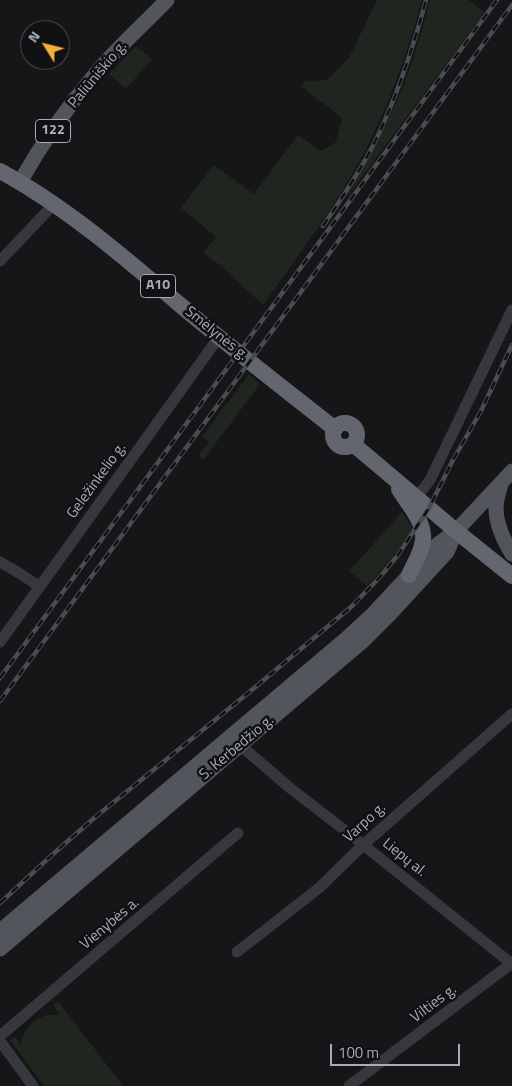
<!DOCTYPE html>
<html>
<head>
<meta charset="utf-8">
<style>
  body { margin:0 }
  #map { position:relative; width:512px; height:1086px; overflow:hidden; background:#161618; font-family:"Titillium Web",sans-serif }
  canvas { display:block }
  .north { position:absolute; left:20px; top:20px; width:50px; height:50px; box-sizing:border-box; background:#111113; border:1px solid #4d4f55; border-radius:50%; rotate:306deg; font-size:14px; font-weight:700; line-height:20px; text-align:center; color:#a8adb8 }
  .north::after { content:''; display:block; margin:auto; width:18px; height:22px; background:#f2b134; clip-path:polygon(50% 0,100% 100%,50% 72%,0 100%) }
  .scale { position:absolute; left:330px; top:1044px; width:130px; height:22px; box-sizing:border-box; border:2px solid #a8adb8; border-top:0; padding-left:6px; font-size:15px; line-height:18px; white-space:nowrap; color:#a8adb8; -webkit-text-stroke:4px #111113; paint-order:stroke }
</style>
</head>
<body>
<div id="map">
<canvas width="512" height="1086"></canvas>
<div class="north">N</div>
<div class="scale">100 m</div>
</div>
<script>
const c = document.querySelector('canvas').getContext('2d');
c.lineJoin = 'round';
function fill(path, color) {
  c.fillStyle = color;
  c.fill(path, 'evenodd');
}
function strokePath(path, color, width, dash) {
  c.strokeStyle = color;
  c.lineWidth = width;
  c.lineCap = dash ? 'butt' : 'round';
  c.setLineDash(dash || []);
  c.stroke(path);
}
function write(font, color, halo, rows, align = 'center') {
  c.font = font + ' "Titillium Web",sans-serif';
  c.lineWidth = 5;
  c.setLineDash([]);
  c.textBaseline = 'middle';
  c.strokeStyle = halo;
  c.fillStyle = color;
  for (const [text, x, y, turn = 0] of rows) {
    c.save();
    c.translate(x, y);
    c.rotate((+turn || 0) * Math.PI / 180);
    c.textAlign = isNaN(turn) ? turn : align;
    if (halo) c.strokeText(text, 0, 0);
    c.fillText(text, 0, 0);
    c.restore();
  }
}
fill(new Path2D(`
  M 377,0 L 422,0 C 408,53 389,105 364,153 C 335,207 298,256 263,305 L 220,265 L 203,253 L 216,237 L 181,208 L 214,165 L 254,194 L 298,135 L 321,151 L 336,142 L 342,118 L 301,86 L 306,81 L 327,80 L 349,58 Z
  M 430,0 L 469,0 L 484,13 L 345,200 C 364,166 383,133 398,98 C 412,67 421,33 430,0 Z
  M 136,46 L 152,59 L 126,89 L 109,74 Z
  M 249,374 L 260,384 L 204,459 L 198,456 L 209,442 L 202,437 Z
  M 402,512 L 413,529 L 394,555 L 367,586 L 349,571 Z
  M 58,1001 L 123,1086 L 44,1086 L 10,1040 L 15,1037 L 21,1045 C 23,1025 41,1012 60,1015 L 53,1005 Z`), '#1e261f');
strokePath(new Path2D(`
  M 0,261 L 54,204
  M 417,497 L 430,480 L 512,310
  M 0,562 L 19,573 L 40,587
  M 0,642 L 219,337
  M 236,740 L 240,745 L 290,788 L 356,839 L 512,964
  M 237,952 L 319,888 L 363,845 L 512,714
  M 0,1036 L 238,833
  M 0,1041 L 33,1086
  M 349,1086 L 512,963`), '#37383d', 11);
strokePath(new Path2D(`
  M 20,182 C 42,143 68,106 97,72 C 119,46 144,24 167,0
  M 501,484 C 499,492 496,500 496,508 C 496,524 504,541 512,554
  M 0,931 L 346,639 L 372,615 L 438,544 L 456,531 L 512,471
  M 0,949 L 364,640 L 390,614 L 447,552 L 456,531`), '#53555c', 15);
strokePath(new Path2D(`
  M 0,171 C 70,209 131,263 192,315 C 239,354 287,391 335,429
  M333 435a12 12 0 1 1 24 0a12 12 0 1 1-24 0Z
  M 353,444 L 456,531 L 512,576
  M 399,489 C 407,503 421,517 423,534 C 425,547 414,564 409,575`), '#63666e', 16);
const rail = new Path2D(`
  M 323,226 C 346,192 369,158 385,120 C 402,81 415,41 426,0
  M 0,678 L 497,0
  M 0,701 L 512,5
  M 0,903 L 52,855 L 93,819 L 247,694 L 351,607 L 379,578 L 398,555 L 429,508 L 453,460 L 481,411 L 512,345`);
strokePath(rail, '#4a4c52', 4.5);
strokePath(rail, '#111113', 2.5, [8]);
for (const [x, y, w] of [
  [53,131,35],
  [158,286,35]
]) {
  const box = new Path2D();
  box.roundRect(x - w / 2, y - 11.5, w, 23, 4);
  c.fillStyle = '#111113';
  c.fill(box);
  strokePath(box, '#a8adb8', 1);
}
write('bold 14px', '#a8adb8', null, [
  ["122",53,131],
  ["A10",158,286]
]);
write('15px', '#a8adb8', '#111113', [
  ["Paliūniškio g.",98,75,-50],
  ["Smėlynės g.",216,334,39],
  ["Geležinkelio g.",97,481,-54],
  ["S. Kerbedžio g.",237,748,-40],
  ["Varpo g.",365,823,-42],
  ["Liepų al.",404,858,39],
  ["Vienybės a.",110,924,-40],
  ["Vilties g.",434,1004,-37]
]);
</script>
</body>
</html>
